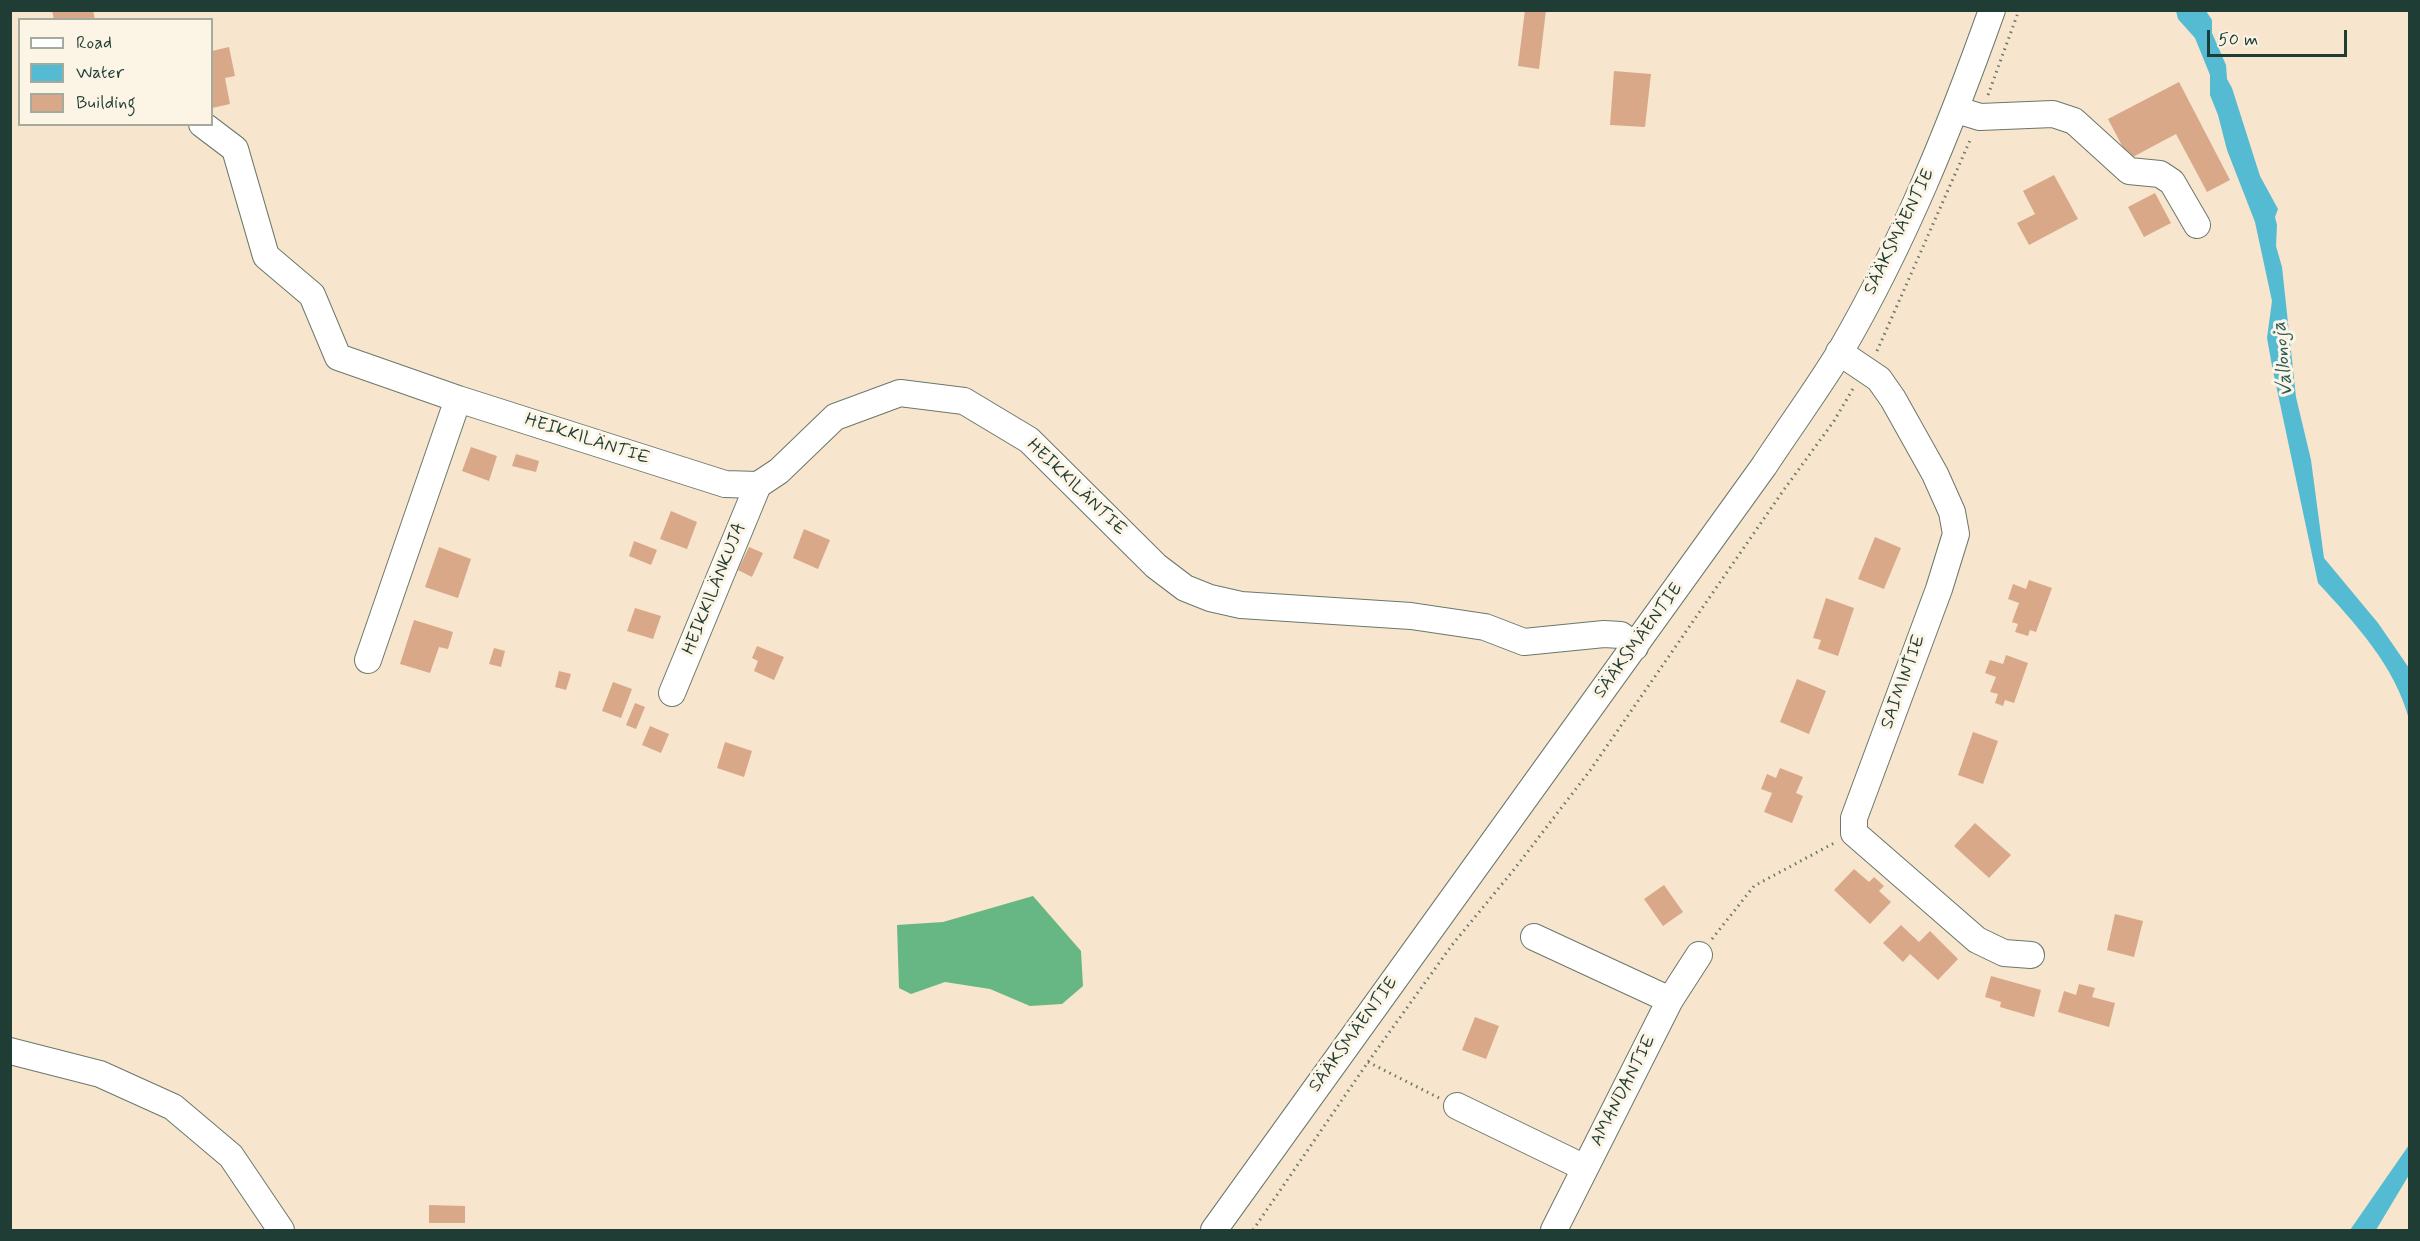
<!DOCTYPE html>
<html>
<head>
<meta charset="utf-8">
<style>
  body { margin:0 }
  #map { position:relative; width:2420px; height:1241px; overflow:hidden; background:#f7e5cd; font-family:Mynerve,sans-serif }
  canvas { display:block }
  .frame { position:absolute; inset:0; border:12px solid #1f3d34; pointer-events:none }
  .legend { position:absolute; left:18px; top:18px; width:195px; height:108px; box-sizing:border-box; background:#fcf5e5; border:2px solid #a4ab9e; margin:0; padding:8px 10px; list-style:none; font-size:18px; color:#1f3d34 }
  .legend li { display:flex; align-items:center; gap:12px; height:30px }
  .legend b { width:30px; border:2px solid #a4ab9e }
  .scale { position:absolute; left:2207px; top:30px; width:140px; height:27px; box-sizing:border-box; border:3px solid #1f3d34; border-top:0; padding-left:8px; font-size:18px; line-height:21px; white-space:nowrap; color:#1f3d34; -webkit-text-stroke:4px #fcf5e5; paint-order:stroke }
</style>
</head>
<body>
<div id="map">
<canvas width="2420" height="1241"></canvas>
<div class="frame"></div>
<ul class="legend">
<li><b style="height:8px;background:#fff"></b>Road</li>
<li><b style="height:16px;background:#55bbd3"></b>Water</li>
<li><b style="height:16px;background:#d9a889"></b>Building</li>
</ul>
<div class="scale">50 m</div>
</div>
<script>
const c = document.querySelector('canvas').getContext('2d');
c.lineJoin = 'round';
function fill(path, color) {
  c.fillStyle = color;
  c.fill(path, 'evenodd');
}
function strokePath(path, color, width, dash) {
  c.strokeStyle = color;
  c.lineWidth = width;
  c.lineCap = dash ? 'butt' : 'round';
  c.setLineDash(dash || []);
  c.stroke(path);
}
function write(font, color, halo, rows, align = 'center') {
  c.font = font + ' Mynerve,sans-serif';
  c.lineWidth = 6;
  c.setLineDash([]);
  c.textBaseline = 'middle';
  c.strokeStyle = halo;
  c.fillStyle = color;
  for (const [text, x, y, turn = 0] of rows) {
    c.save();
    c.translate(x, y);
    c.rotate((+turn || 0) * Math.PI / 180);
    c.textAlign = isNaN(turn) ? turn : align;
    if (halo) c.strokeText(text, 0, 0);
    c.fillText(text, 0, 0);
    c.restore();
  }
}
fill(new Path2D(`
  M 1033,896 L 1081,951 L 1083,986 L 1062,1004 L 1030,1006 L 990,989 L 945,982 L 911,994 L 899,988 L 897,925 L 943,922 Z`), '#66b784');
fill(new Path2D(`
  M 2176,11 L 2206,11 L 2212,20 L 2212,33 L 2226,65 L 2227,79 L 2232,88 L 2260,176 L 2278,209 L 2275,217 L 2277,225 L 2276,246 L 2282,267 L 2296,397 L 2311,460 L 2324,558 L 2378,623 L 2409,668 L 2409,719 C 2395,666 2355,623 2318,583 L 2272,366 L 2267,338 L 2272,301 L 2255,222 L 2227,150 L 2218,115 L 2210,95 L 2210,75 L 2195,38 L 2178,19 Z
  M 2409,1145 L 2409,1175 L 2376,1230 L 2350,1230 Z`), '#55bbd3');
fill(new Path2D(`
  M 52,10 L 93,10 L 95,20 L 54,20 Z
  M 1525,10 L 1546,10 L 1539,69 L 1518,66 Z
  M 229,47 L 235,76 L 225,78 L 230,104 L 212,108 L 212,51 Z
  M 1614,71 L 1651,74 L 1645,127 L 1610,125 Z
  M 2179,82 L 2230,180 L 2207,192 L 2176,134 L 2129,159 L 2108,119 Z
  M 2054,175 L 2078,219 L 2029,245 L 2017,223 L 2035,214 L 2023,191 Z
  M 2155,193 L 2171,223 L 2144,237 L 2128,207 Z
  M 471,447 L 497,456 L 489,481 L 462,471 Z
  M 516,454 L 539,461 L 536,472 L 512,466 Z
  M 671,511 L 697,522 L 687,549 L 660,539 Z
  M 804,529 L 830,540 L 818,569 L 793,558 Z
  M 1875,537 L 1901,548 L 1884,589 L 1858,579 Z
  M 634,541 L 657,550 L 651,565 L 629,556 Z
  M 439,547 L 471,559 L 458,598 L 425,587 Z
  M 749,547 L 763,553 L 752,577 L 738,570 Z
  M 2029,580 L 2052,588 L 2036,632 L 2030,630 L 2028,636 L 2015,632 L 2018,624 L 2012,622 L 2019,603 L 2008,599 L 2013,584 L 2026,589 Z
  M 1826,598 L 1854,608 L 1838,656 L 1818,649 L 1821,640 L 1813,638 Z
  M 635,608 L 661,616 L 653,639 L 627,631 Z
  M 414,620 L 453,632 L 448,649 L 439,647 L 430,673 L 400,664 Z
  M 757,646 L 784,657 L 774,680 L 754,671 L 758,661 L 752,658 Z
  M 494,648 L 505,651 L 501,667 L 489,664 Z
  M 2006,655 L 2028,663 L 2014,703 L 2005,700 L 2003,706 L 1995,703 L 1998,694 L 1990,692 L 1996,677 L 1985,673 L 1990,660 L 2003,664 Z
  M 559,671 L 571,674 L 566,690 L 555,687 Z
  M 1797,679 L 1826,691 L 1809,734 L 1780,722 Z
  M 613,682 L 632,689 L 621,718 L 602,711 Z
  M 635,703 L 645,707 L 636,729 L 626,725 Z
  M 650,726 L 669,734 L 661,753 L 642,745 Z
  M 1973,732 L 1998,741 L 1983,784 L 1958,775 Z
  M 725,742 L 752,751 L 744,777 L 717,768 Z
  M 1780,768 L 1803,777 L 1796,793 L 1803,796 L 1792,823 L 1764,812 L 1772,793 L 1761,789 L 1767,774 L 1776,778 Z
  M 1975,823 L 2011,855 L 1989,878 L 1954,846 Z
  M 1854,869 L 1869,882 L 1874,877 L 1884,886 L 1879,891 L 1891,902 L 1870,924 L 1834,890 Z
  M 1664,885 L 1683,912 L 1663,926 L 1644,899 Z
  M 2115,914 L 2143,921 L 2134,957 L 2107,950 Z
  M 1901,925 L 1919,942 L 1930,931 L 1958,959 L 1938,980 L 1910,954 L 1903,962 L 1883,943 Z
  M 1991,976 L 2041,990 L 2034,1017 L 2000,1007 L 2001,1002 L 1985,997 Z
  M 2079,984 L 2095,988 L 2092,997 L 2115,1003 L 2109,1027 L 2058,1012 L 2064,991 L 2076,995 Z
  M 1475,1017 L 1499,1026 L 1486,1059 L 1462,1050 Z
  M 429,1205 L 465,1206 L 465,1223 L 429,1223 Z`), '#d9a889');
const minor = new Path2D(`
  M 1957,110 L 1980,117 L 2053,114 L 2074,121 L 2129,171 L 2160,174 L 2172,182 L 2197,225
  M 202,124 L 235,149 L 266,256 L 312,295 L 338,357 L 458,399
  M 1839,352 L 1879,379 L 1893,399 L 1935,474 L 1952,512 L 1956,534 L 1939,589 L 1854,818 L 1854,833 L 1977,940 L 2004,953 L 2031,955
  M 368,660 L 458,399 L 725,484 L 758,485 L 779,471 L 835,417 L 900,393 L 964,401 L 1029,440 L 1156,566 L 1185,588 L 1210,598 L 1241,605 L 1411,616 L 1485,627 L 1524,642 L 1604,634 L 1621,635 L 1635,647
  M 672,693 L 758,485
  M 1534,937 L 1670,1000
  M 10,1051 L 100,1074 L 173,1107 L 231,1156 L 281,1230
  M 1457,1106 L 1585,1168
  M 1214,1230 L 1764,466 C 1789,428 1816,391 1840,352 C 1903,244 1950,128 1992,10
  M 1554,1230 L 1670,1000 L 1699,955`);
strokePath(minor, '#6b786a', 28);
strokePath(new Path2D(`
  M 1988,95 L 2019,10
  M 1877,351 L 1971,138
  M 1712,939 L 1754,886 L 1836,842
  M 1368,1062 L 1439,1098
  M 1253,1230 L 1368,1062 L 1452,945 L 1512,872 L 1589,772 L 1783,491 L 1834,421 L 1854,387`), '#6b786a', 3, [1.5, 4.5]);
strokePath(minor, '#fff', 26);
write('18px', '#1f3d34', '#fcf5e5', [
  ["SÄÄKSMÄENTIE",1900,232,-64],
  ["HEIKKILÄNTIE",587,440,18],
  ["HEIKKILÄNTIE",1076,488,44],
  ["HEIKKILÄNKUJA",715,589,-68],
  ["SÄÄKSMÄENTIE",1639,641,-54],
  ["SAIMINTIE",1904,682,-70],
  ["SÄÄKSMÄENTIE",1354,1035,-54],
  ["AMANDANTIE",1624,1091,-63]
]);
write('italic 20px', '#2c5c5c', '#fcf5e5', [
  ["Vallonoja",2284,359,-96]
]);
</script>
</body>
</html>
